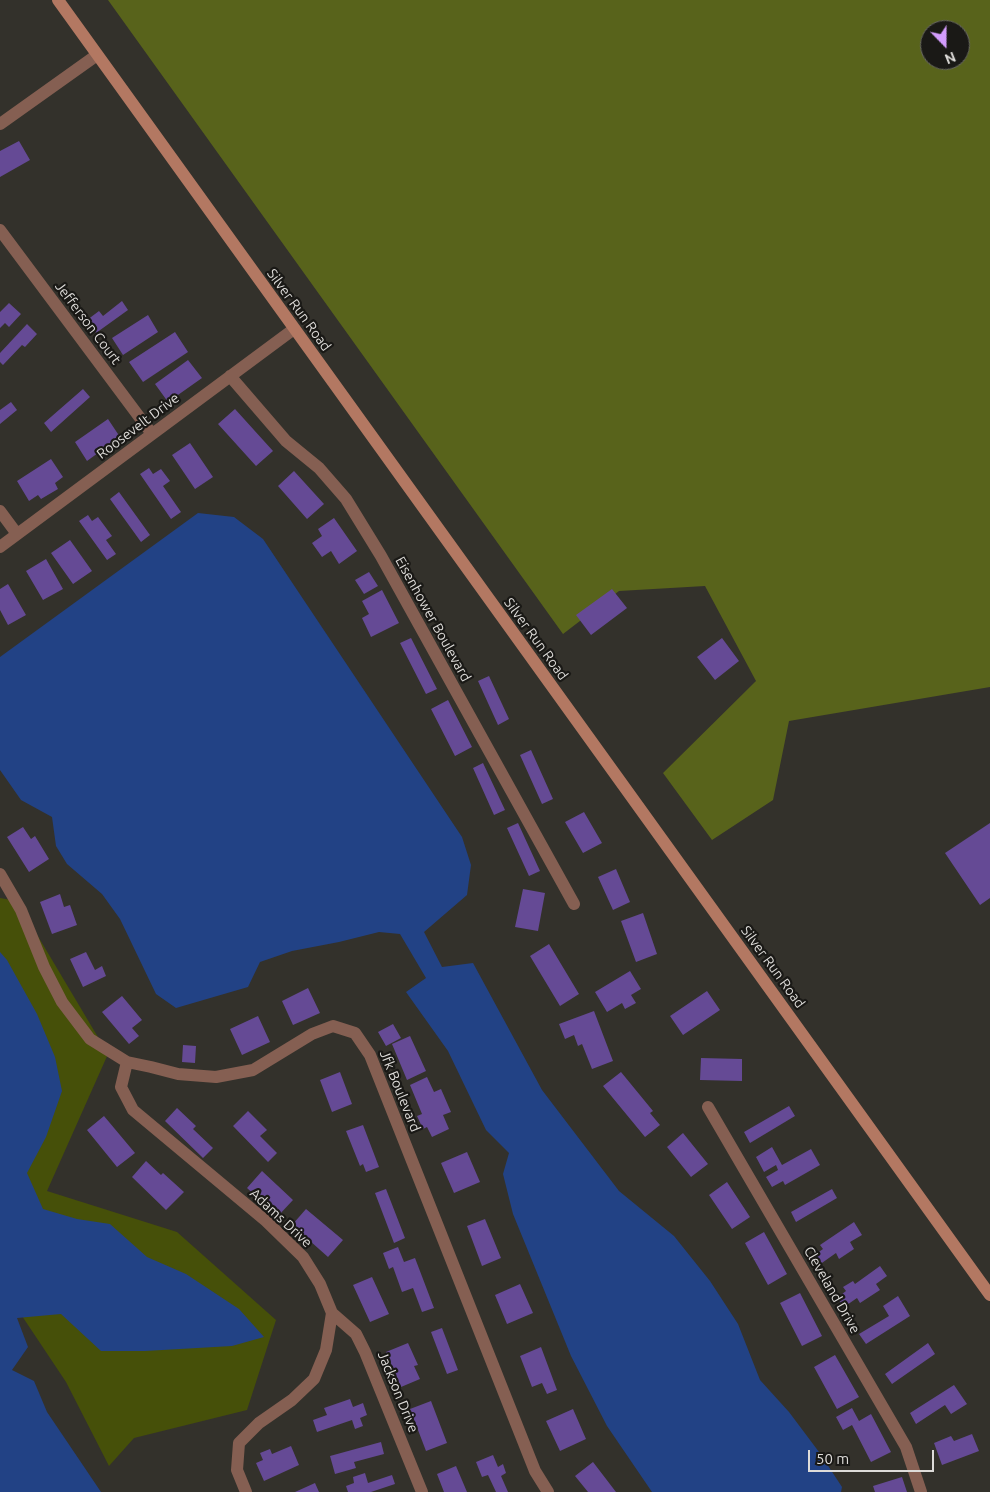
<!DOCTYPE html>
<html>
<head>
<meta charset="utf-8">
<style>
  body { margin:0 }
  #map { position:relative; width:990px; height:1492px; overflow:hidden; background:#33312b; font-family:Ubuntu,sans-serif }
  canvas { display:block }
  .north { position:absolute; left:920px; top:20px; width:50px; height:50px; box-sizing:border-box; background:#1a1916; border:1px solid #686764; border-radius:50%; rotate:158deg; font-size:14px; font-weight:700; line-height:20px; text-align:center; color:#dedcd9 }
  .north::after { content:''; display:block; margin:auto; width:18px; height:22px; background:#d39cfc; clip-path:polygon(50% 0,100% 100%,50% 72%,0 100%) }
  .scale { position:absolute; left:808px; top:1450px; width:126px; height:22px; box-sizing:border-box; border:2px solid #dedcd9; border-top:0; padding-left:6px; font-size:15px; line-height:18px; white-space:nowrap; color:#dedcd9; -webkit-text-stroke:4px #1a1916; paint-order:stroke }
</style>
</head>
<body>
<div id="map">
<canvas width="990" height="1492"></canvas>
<div class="north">N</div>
<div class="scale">50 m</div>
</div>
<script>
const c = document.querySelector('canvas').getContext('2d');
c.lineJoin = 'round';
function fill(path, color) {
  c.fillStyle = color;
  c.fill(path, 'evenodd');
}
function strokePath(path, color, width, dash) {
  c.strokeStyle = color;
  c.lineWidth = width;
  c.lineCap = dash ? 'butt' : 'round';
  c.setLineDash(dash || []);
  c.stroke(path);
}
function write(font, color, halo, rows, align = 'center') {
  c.font = font + ' Ubuntu,sans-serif';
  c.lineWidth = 4.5;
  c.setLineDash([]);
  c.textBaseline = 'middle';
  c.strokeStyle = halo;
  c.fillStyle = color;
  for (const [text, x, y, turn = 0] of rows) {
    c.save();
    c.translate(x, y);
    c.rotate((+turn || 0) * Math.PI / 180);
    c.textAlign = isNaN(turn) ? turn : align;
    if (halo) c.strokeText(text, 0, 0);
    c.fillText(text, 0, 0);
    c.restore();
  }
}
fill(new Path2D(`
  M 0,898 L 17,901 L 108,1054 L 47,1191 L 177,1232 L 276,1320 L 247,1410 L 134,1438 L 109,1466 L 66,1382 L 0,1283 Z`), '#465009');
fill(new Path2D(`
  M 108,0 L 990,0 L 990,687 L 789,721 L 773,800 L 712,840 L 663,773 L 756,681 L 705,586 L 619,591 L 563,634 ZM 930,30 L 960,30 L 960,60 L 930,60 Z`), '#58631b');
fill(new Path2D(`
  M 198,513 L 234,517 L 263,539 L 462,837 L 471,865 L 467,895 L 424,932 L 442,967 L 473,963 L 542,1090 L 619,1191 L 674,1236 L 710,1281 L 738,1324 L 760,1380 L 789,1412 L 819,1452 L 842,1487 L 841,1492 L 652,1492 L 607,1426 L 571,1356 L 513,1214 L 503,1174 L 509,1153 L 486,1130 L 448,1051 L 406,992 L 426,978 L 400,934 L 379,932 L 339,942 L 292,951 L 260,962 L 248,987 L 176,1008 L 156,994 L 120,919 L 102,894 L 67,864 L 56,846 L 52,817 L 21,800 L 0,770 L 0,657 Z
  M 0,952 L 7,960 L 37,1014 L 55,1057 L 62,1091 L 46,1137 L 27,1173 L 43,1209 L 77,1219 L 110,1224 L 147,1257 L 186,1274 L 239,1309 L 264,1337 L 232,1346 L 145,1351 L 101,1351 L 61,1314 L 17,1318 L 28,1347 L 12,1370 L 34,1381 L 47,1412 L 101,1492 L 0,1492 Z`), '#224285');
fill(new Path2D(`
  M 19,141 L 30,160 L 0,177 L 0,151 Z
  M 122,301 L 128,310 L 96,333 L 87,320 L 99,311 L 103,316 Z
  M 9,303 L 21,314 L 9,327 L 5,323 L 0,328 L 0,312 Z
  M 148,315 L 158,332 L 123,355 L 112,338 Z
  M 27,324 L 37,334 L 25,347 L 22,345 L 3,365 L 0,362 L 0,353 Z
  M 175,332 L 188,352 L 143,382 L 129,362 Z
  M 188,360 L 202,378 L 168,402 L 155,384 Z
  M 83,389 L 90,397 L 51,432 L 44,423 Z
  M 11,402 L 17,410 L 0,424 L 0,410 Z
  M 235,409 L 273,451 L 256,466 L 218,424 Z
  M 108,419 L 120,437 L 87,461 L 75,442 Z
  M 190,443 L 213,477 L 195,489 L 172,455 Z
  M 51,459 L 63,477 L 55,483 L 58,489 L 41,499 L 38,495 L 29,501 L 17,481 Z
  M 149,468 L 153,474 L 161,469 L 170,481 L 163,486 L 181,512 L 171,519 L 140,474 Z
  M 294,471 L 324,504 L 307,519 L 278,486 Z
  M 119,492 L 150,535 L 141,542 L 110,499 Z
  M 88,515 L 92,521 L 98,517 L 112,536 L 106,540 L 116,554 L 107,560 L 79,521 Z
  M 334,518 L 357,551 L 339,564 L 331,551 L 322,557 L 312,543 L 322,536 L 318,529 Z
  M 70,540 L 92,571 L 73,584 L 51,553 Z
  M 46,559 L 63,589 L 43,600 L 26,571 Z
  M 369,572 L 378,586 L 364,594 L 355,580 Z
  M 8,584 L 26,615 L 8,625 L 0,610 L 0,589 Z
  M 612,589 L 627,608 L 591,635 L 576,615 Z
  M 382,590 L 399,623 L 371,637 L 362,618 L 369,614 L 362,601 Z
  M 411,638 L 437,689 L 426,694 L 400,643 Z
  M 722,638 L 739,661 L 715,680 L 697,657 Z
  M 489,676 L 509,719 L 498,725 L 478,681 Z
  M 448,700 L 472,747 L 455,756 L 431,709 Z
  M 531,750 L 553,799 L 542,804 L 520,755 Z
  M 483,763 L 505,810 L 494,815 L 473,768 Z
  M 584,812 L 602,843 L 583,853 L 565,822 Z
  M 518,823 L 540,871 L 529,876 L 507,828 Z
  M 990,823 L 990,898 L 980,905 L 945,853 Z
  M 23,827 L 31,839 L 35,836 L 49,859 L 29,872 L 7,837 Z
  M 616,869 L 630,902 L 613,910 L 598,877 Z
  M 523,889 L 545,893 L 538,931 L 515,927 Z
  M 60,894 L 64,907 L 70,905 L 77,925 L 52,934 L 40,902 Z
  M 643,913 L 657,954 L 636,962 L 621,921 Z
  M 549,944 L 579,994 L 560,1006 L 530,956 Z
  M 86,952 L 95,970 L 102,966 L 106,976 L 83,987 L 70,959 Z
  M 630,971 L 641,989 L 631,995 L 636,1003 L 625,1009 L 622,1003 L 607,1012 L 595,992 Z
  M 308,988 L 320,1013 L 293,1025 L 282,1001 Z
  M 707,991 L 720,1010 L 683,1035 L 670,1016 Z
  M 122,996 L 142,1020 L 132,1028 L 139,1036 L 129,1044 L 102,1012 Z
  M 594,1011 L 613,1061 L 592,1069 L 582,1044 L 578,1046 L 574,1035 L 565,1039 L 559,1024 Z
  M 258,1016 L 270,1042 L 242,1055 L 230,1029 Z
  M 393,1024 L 401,1038 L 386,1046 L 378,1032 Z
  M 410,1036 L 426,1071 L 407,1080 L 392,1044 Z
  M 183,1045 L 196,1046 L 195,1063 L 182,1062 Z
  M 701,1058 L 742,1059 L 742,1081 L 700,1080 Z
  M 340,1072 L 352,1104 L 332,1112 L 320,1080 Z
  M 621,1072 L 653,1111 L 650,1113 L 660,1125 L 645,1137 L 603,1086 Z
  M 427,1077 L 434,1092 L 441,1089 L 451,1112 L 443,1115 L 449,1129 L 432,1137 L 427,1127 L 423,1129 L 417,1116 L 422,1114 L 410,1085 Z
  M 789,1106 L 795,1116 L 750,1143 L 744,1132 Z
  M 177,1108 L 196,1126 L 193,1129 L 213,1148 L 203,1158 L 165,1121 Z
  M 248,1111 L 267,1130 L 260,1136 L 277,1153 L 268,1162 L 233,1126 Z
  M 104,1116 L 135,1153 L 117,1167 L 87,1130 Z
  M 363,1125 L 379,1167 L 366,1172 L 363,1164 L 360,1166 L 346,1131 Z
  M 683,1133 L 708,1164 L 691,1177 L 667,1147 Z
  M 772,1147 L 782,1165 L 811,1149 L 820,1165 L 785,1185 L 783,1181 L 772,1187 L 766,1177 L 778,1170 L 776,1165 L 764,1172 L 756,1157 Z
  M 467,1152 L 480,1182 L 454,1193 L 441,1163 Z
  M 146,1161 L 161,1175 L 163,1173 L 184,1192 L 166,1210 L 132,1177 Z
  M 262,1171 L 293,1200 L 278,1216 L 247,1188 Z
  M 727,1182 L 750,1217 L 732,1229 L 709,1195 Z
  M 386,1189 L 405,1238 L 394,1243 L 375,1193 Z
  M 832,1189 L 837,1198 L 796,1222 L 791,1212 Z
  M 306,1209 L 343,1240 L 328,1257 L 292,1225 Z
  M 485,1219 L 501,1258 L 482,1266 L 467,1226 Z
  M 854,1222 L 862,1235 L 850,1242 L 854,1249 L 839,1259 L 836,1253 L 819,1265 L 813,1256 L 823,1249 L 820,1245 Z
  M 764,1232 L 787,1274 L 768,1285 L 745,1243 Z
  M 398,1247 L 404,1262 L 415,1258 L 434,1308 L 422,1312 L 413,1288 L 402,1292 L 393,1267 L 389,1269 L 383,1253 Z
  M 880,1266 L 887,1276 L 876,1284 L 880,1290 L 860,1303 L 857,1298 L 844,1307 L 837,1298 L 846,1291 L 843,1287 L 853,1281 L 855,1284 Z
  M 372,1277 L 389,1314 L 370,1322 L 353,1285 Z
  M 520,1284 L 533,1313 L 507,1324 L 495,1295 Z
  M 800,1293 L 822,1336 L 802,1346 L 780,1303 Z
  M 898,1296 L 910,1316 L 866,1344 L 859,1334 L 889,1316 L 883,1306 Z
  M 442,1328 L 458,1370 L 447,1374 L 431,1332 Z
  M 408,1343 L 418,1365 L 414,1366 L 420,1379 L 401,1387 L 386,1352 Z
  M 928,1343 L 935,1354 L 892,1384 L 885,1374 Z
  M 541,1347 L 557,1390 L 547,1394 L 542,1383 L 532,1387 L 520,1356 Z
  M 835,1355 L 859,1397 L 837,1409 L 814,1367 Z
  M 954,1385 L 967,1404 L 951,1414 L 945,1405 L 916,1424 L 910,1413 Z
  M 350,1399 L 353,1407 L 363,1403 L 367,1415 L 360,1418 L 363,1426 L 355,1429 L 352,1420 L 317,1432 L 313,1420 L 327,1415 L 324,1408 Z
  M 431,1401 L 447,1443 L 426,1451 L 410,1409 Z
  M 852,1408 L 859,1421 L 871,1414 L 891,1452 L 871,1462 L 852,1425 L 843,1430 L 836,1417 Z
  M 573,1409 L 586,1439 L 560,1451 L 546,1421 Z
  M 972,1434 L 979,1451 L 942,1465 L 934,1443 L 951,1436 L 954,1441 Z
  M 381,1442 L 384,1454 L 354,1462 L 356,1468 L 335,1474 L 330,1456 Z
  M 291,1446 L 299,1465 L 264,1481 L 256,1463 L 263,1460 L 260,1453 L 270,1449 L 272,1454 Z
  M 493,1455 L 498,1467 L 503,1464 L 506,1473 L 501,1476 L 508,1492 L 496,1492 L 488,1475 L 482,1477 L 476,1462 Z
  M 593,1462 L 616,1492 L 588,1492 L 575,1476 Z
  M 456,1466 L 467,1492 L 444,1492 L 437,1474 Z
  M 365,1473 L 368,1483 L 392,1475 L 395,1484 L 371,1492 L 348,1492 L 346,1486 L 354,1483 L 353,1477 Z
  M 902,1477 L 907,1492 L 875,1492 L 873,1486 Z
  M 315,1483 L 319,1492 L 295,1492 Z`), '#654a95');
strokePath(new Path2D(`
  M 0,124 L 97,55
  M 0,230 L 152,434
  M 230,376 L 286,441 L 319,468 L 346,499 L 381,556 L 574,904
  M 0,511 L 17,534
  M 0,547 L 294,329
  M 0,874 L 21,910 L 44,967 L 62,1002 L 90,1039 L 127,1062 L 151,1067 L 178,1074 L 216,1077 L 253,1070 L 312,1034 L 333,1026 L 355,1033 L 370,1055 L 535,1471 L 548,1492
  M 127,1062 L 121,1087 L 133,1110 L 266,1221 L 303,1257 L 320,1284 L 332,1313 L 326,1350 L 314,1379 L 292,1400 L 259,1423 L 239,1443 L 237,1470 L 246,1492
  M 708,1107 L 906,1447 L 921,1492
  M 332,1313 L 356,1334 L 365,1352 L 422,1492`), '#855f52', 12);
strokePath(new Path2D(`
  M 58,0 L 990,1295`), '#b37862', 12);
write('14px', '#dedcd9', '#1a1916', [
  ["Silver Run Road",299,310,54],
  ["Jefferson Court",88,323,53],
  ["Roosevelt Drive",138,426,-37],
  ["Eisenhower Boulevard",433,619,61],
  ["Silver Run Road",536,639,54],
  ["Silver Run Road",773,967,54],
  ["Jfk Boulevard",400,1091,68],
  ["Adams Drive",281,1218,43],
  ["Cleveland Drive",832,1290,60],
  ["Jackson Drive",398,1392,68]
]);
</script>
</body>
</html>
